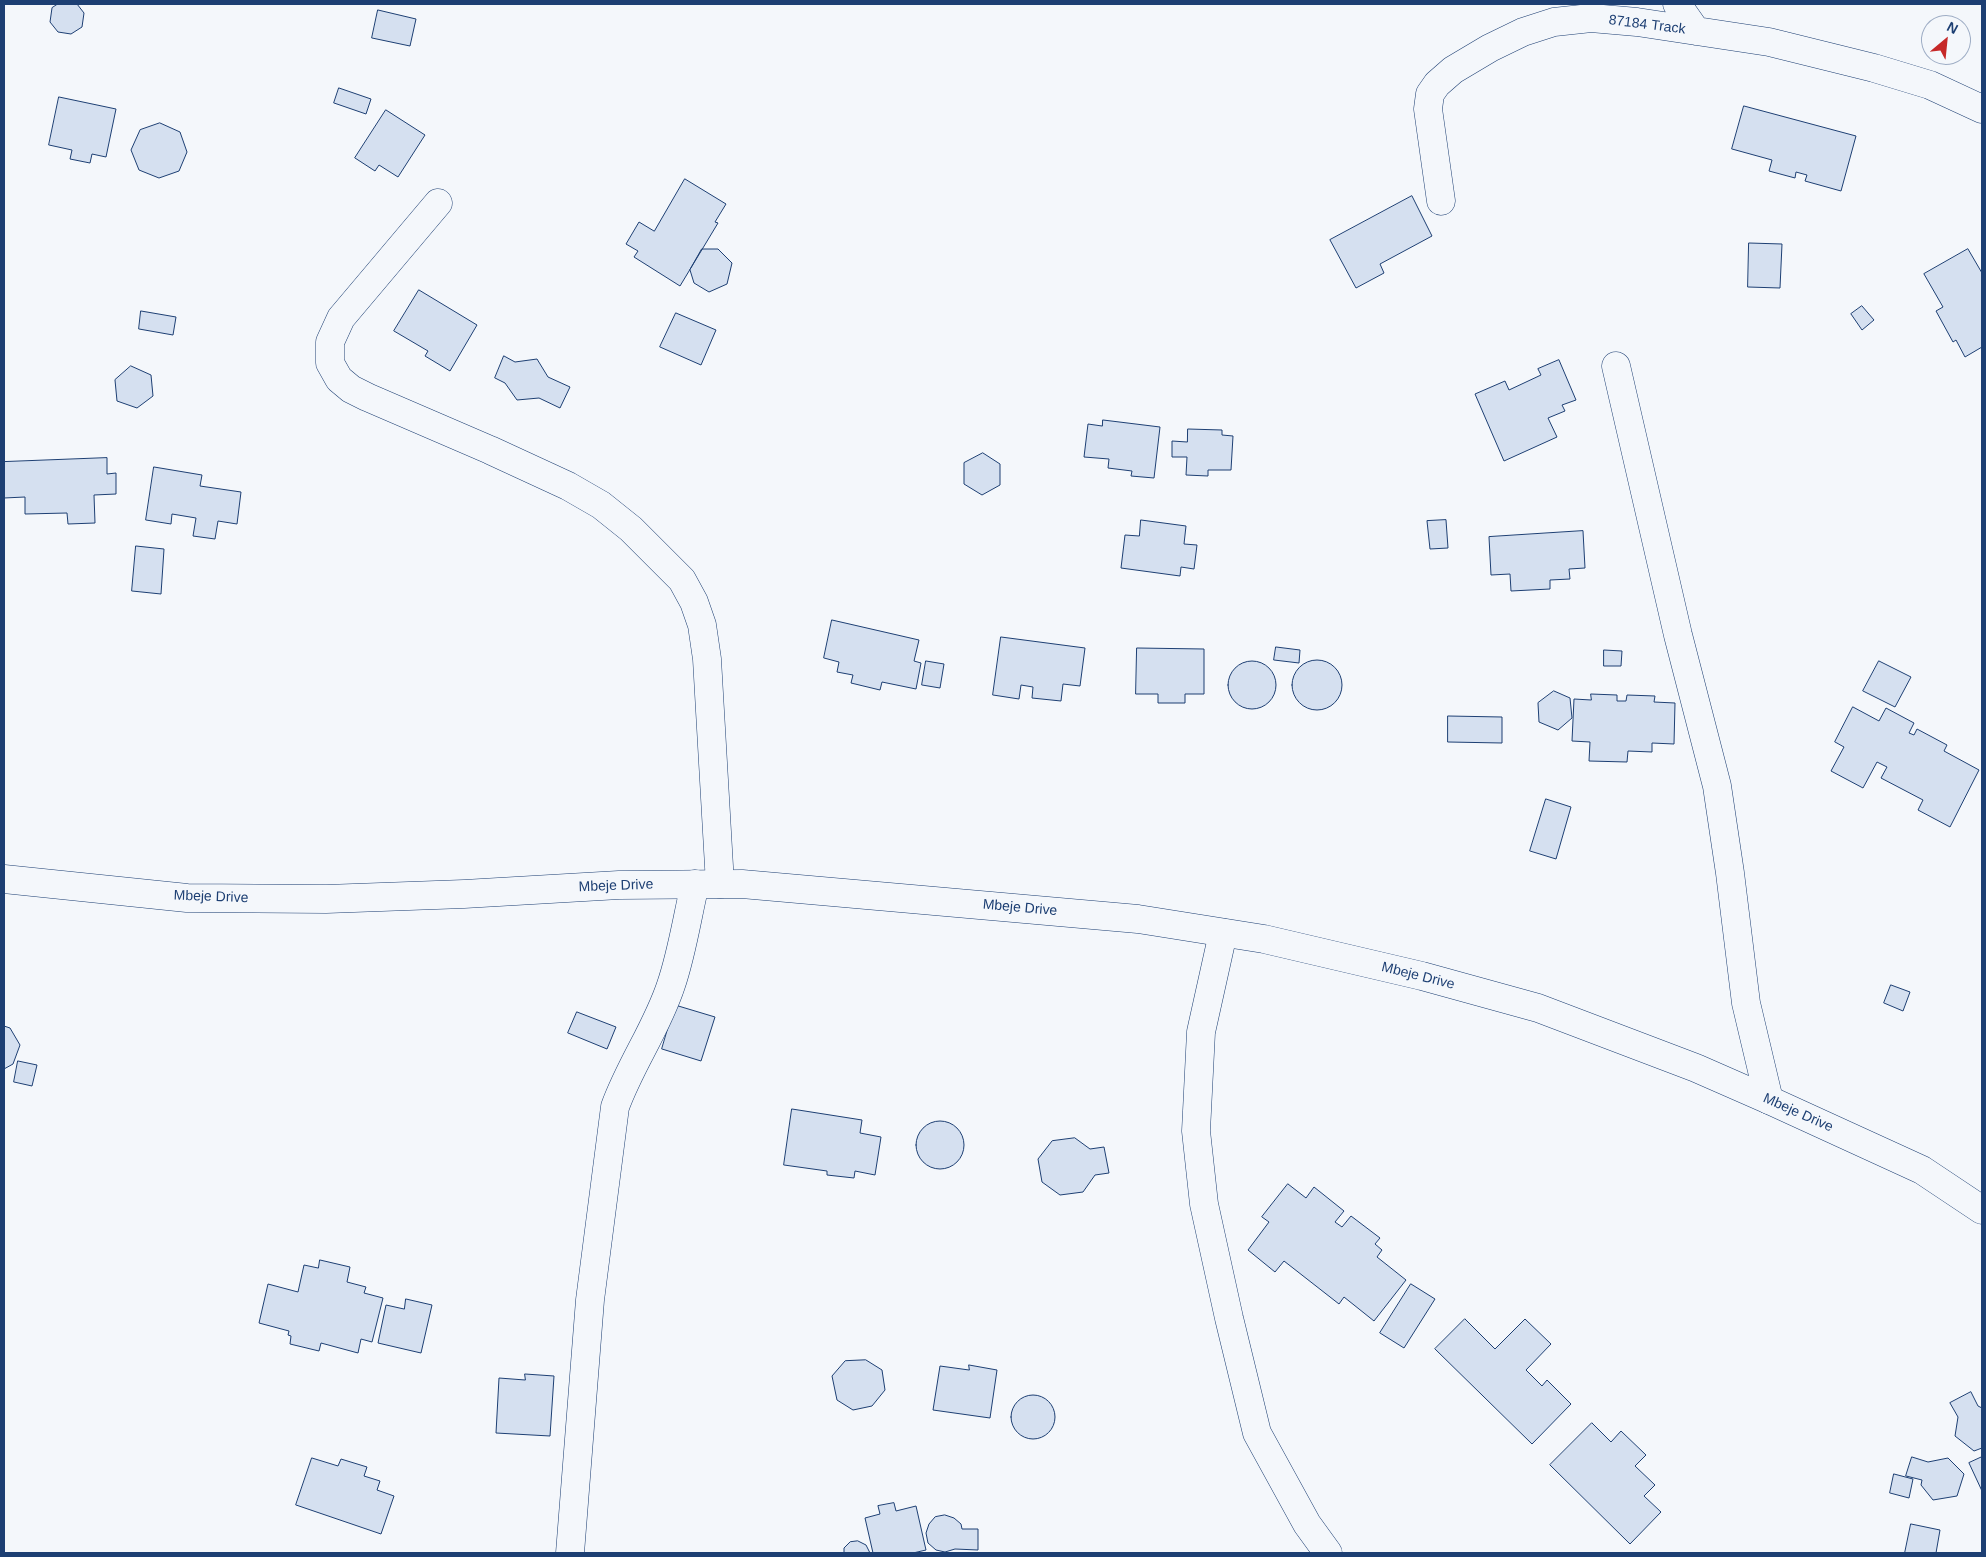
<!DOCTYPE html>
<html>
<head>
<meta charset="utf-8">
<style>
  body { margin:0 }
  #map { position:relative; width:1986px; height:1557px; overflow:hidden; background:#f4f7fb; font-family:Helvetica,sans-serif }
  canvas { display:block }
  .frame { position:absolute; inset:0; border:5px solid #1d3f73; pointer-events:none }
  .north { position:absolute; left:1921px; top:15px; width:50px; height:50px; box-sizing:border-box; background:#f4f7fb; border:1px solid #9eadc5; border-radius:50%; rotate:28deg; font-size:14px; font-weight:700; line-height:20px; text-align:center; color:#1d3f73 }
  .north::after { content:''; display:block; margin:auto; width:18px; height:22px; background:#c62828; clip-path:polygon(50% 0,100% 100%,50% 72%,0 100%) }
</style>
</head>
<body>
<div id="map">
<canvas width="1986" height="1557"></canvas>
<div class="frame"></div>
<div class="north">N</div>
</div>
<script>
const c = document.querySelector('canvas').getContext('2d');
c.lineJoin = 'round';
function fill(path, color) {
  c.fillStyle = color;
  c.fill(path, 'evenodd');
}
function strokePath(path, color, width, dash) {
  c.strokeStyle = color;
  c.lineWidth = width;
  c.lineCap = dash ? 'butt' : 'round';
  c.setLineDash(dash || []);
  c.stroke(path);
}
function write(font, color, halo, rows, align = 'center') {
  c.font = font + ' Helvetica,sans-serif';
  c.lineWidth = 4;
  c.setLineDash([]);
  c.textBaseline = 'middle';
  c.strokeStyle = halo;
  c.fillStyle = color;
  for (const [text, x, y, turn = 0] of rows) {
    c.save();
    c.translate(x, y);
    c.rotate((+turn || 0) * Math.PI / 180);
    c.textAlign = isNaN(turn) ? turn : align;
    if (halo) c.strokeText(text, 0, 0);
    c.fillText(text, 0, 0);
    c.restore();
  }
}
const building = new Path2D(`
  M 58,4 L 77,4 L 84,13 L 82,27 L 71,34 L 58,32 L 50,22 L 52,8 Z
  M 378,10 L 416,19 L 410,46 L 372,38 Z
  M 339,88 L 371,99 L 366,114 L 334,103 Z
  M 59,97 L 116,109 L 106,157 L 92,154 L 90,163 L 70,159 L 72,150 L 49,145 Z
  M 1744,106 L 1856,136 L 1841,191 L 1805,181 L 1807,175 L 1796,172 L 1795,178 L 1769,171 L 1772,160 L 1732,149 Z
  M 386,110 L 425,135 L 398,177 L 379,165 L 375,171 L 355,158 Z
  M 160,123 L 180,132 L 187,152 L 179,171 L 159,178 L 139,170 L 131,150 L 140,130 Z
  M 685,179 L 726,204 L 715,222 L 718,223 L 680,286 L 634,257 L 638,251 L 626,244 L 639,222 L 654,231 Z
  M 1412,196 L 1432,236 L 1380,264 L 1384,273 L 1356,288 L 1330,240 Z
  M 1749,243 L 1782,244 L 1780,288 L 1748,287 Z
  M 702,249 L 718,249 L 732,263 L 727,284 L 709,292 L 694,283 L 690,270 Z
  M 1968,249 L 1982,273 L 1982,347 L 1965,357 L 1956,340 L 1953,342 L 1936,311 L 1943,307 L 1924,274 Z
  M 419,290 L 477,325 L 450,371 L 425,356 L 428,351 L 394,331 Z
  M 1862,306 L 1874,320 L 1862,330 L 1851,314 Z
  M 141,311 L 176,317 L 173,335 L 139,329 Z
  M 676,313 L 716,330 L 701,365 L 660,347 Z
  M 504,356 L 515,362 L 537,359 L 548,377 L 570,387 L 560,408 L 539,398 L 517,400 L 505,383 L 495,378 Z
  M 1559,360 L 1576,400 L 1562,405 L 1565,411 L 1548,418 L 1557,437 L 1504,461 L 1475,394 L 1505,381 L 1509,390 L 1541,375 L 1538,369 Z
  M 131,366 L 151,375 L 153,396 L 137,408 L 117,401 L 115,380 Z
  M 1103,420 L 1160,427 L 1154,478 L 1131,476 L 1132,471 L 1108,468 L 1109,459 L 1084,457 L 1088,424 L 1102,426 Z
  M 1188,429 L 1222,430 L 1222,435 L 1233,436 L 1231,470 L 1208,470 L 1208,476 L 1186,475 L 1187,457 L 1172,457 L 1172,441 L 1187,442 Z
  M 983,453 L 1000,464 L 1000,485 L 982,495 L 964,484 L 964,463 Z
  M 107,458 L 107,474 L 116,473 L 116,494 L 94,495 L 95,523 L 68,524 L 67,513 L 25,514 L 25,497 L 4,498 L 4,462 Z
  M 154,467 L 202,475 L 200,486 L 241,492 L 237,524 L 218,521 L 215,539 L 193,536 L 196,518 L 172,514 L 171,524 L 146,520 Z
  M 1141,520 L 1186,526 L 1184,544 L 1197,545 L 1194,569 L 1181,567 L 1180,576 L 1121,568 L 1125,535 L 1139,536 Z
  M 1446,520 L 1448,548 L 1430,549 L 1427,521 Z
  M 1583,531 L 1585,568 L 1569,569 L 1570,579 L 1550,580 L 1550,589 L 1511,591 L 1510,574 L 1491,575 L 1489,537 Z
  M 136,546 L 164,549 L 161,594 L 132,591 Z
  M 832,620 L 919,640 L 914,661 L 921,663 L 916,689 L 882,682 L 880,690 L 851,683 L 853,675 L 837,672 L 839,662 L 824,658 Z
  M 1001,637 L 1085,648 L 1080,686 L 1063,684 L 1061,701 L 1032,698 L 1033,687 L 1021,685 L 1019,699 L 993,695 Z
  M 1276,647 L 1300,650 L 1299,663 L 1274,660 Z
  M 1137,648 L 1204,649 L 1204,694 L 1185,694 L 1185,703 L 1158,703 L 1158,694 L 1136,694 Z
  M 1604,650 L 1622,651 L 1621,666 L 1604,666 Z
  M1292 685a25 25 0 1 1 50 0a25 25 0 1 1-50 0Z
  M 926,661 L 944,664 L 940,688 L 922,685 Z
  M 1879,661 L 1911,677 L 1895,707 L 1863,691 Z
  M1228 685a24 24 0 1 1 48 0a24 24 0 1 1-48 0Z
  M 1554,691 L 1570,698 L 1572,718 L 1558,730 L 1539,722 L 1538,703 Z
  M 1591,694 L 1617,695 L 1617,701 L 1626,701 L 1627,695 L 1655,696 L 1654,702 L 1675,703 L 1674,744 L 1652,743 L 1652,752 L 1628,751 L 1627,762 L 1589,761 L 1590,742 L 1572,741 L 1574,699 L 1591,700 Z
  M 1853,707 L 1879,721 L 1886,708 L 1914,723 L 1909,733 L 1914,735 L 1917,729 L 1947,745 L 1944,751 L 1979,770 L 1950,827 L 1918,810 L 1923,800 L 1881,778 L 1887,767 L 1877,762 L 1863,788 L 1831,771 L 1844,747 L 1835,742 Z
  M 1448,716 L 1502,717 L 1502,743 L 1448,742 Z
  M 1546,799 L 1571,807 L 1556,859 L 1530,851 Z
  M 1891,985 L 1910,992 L 1903,1011 L 1884,1003 Z
  M 675,1005 L 715,1017 L 701,1061 L 662,1049 Z
  M 577,1012 L 616,1027 L 607,1049 L 568,1033 Z
  M 4,1026 L 10,1028 L 20,1045 L 13,1064 L 4,1069 Z
  M 18,1061 L 37,1065 L 32,1086 L 14,1082 Z
  M 792,1109 L 862,1120 L 860,1133 L 881,1137 L 875,1175 L 855,1171 L 854,1178 L 827,1175 L 827,1171 L 784,1165 Z
  M916 1145a24 24 0 1 1 48 0a24 24 0 1 1-48 0Z
  M 1075,1138 L 1090,1149 L 1104,1147 L 1109,1173 L 1095,1175 L 1083,1192 L 1060,1195 L 1042,1182 L 1038,1159 L 1052,1141 Z
  M 1288,1184 L 1306,1198 L 1314,1187 L 1344,1211 L 1335,1222 L 1342,1227 L 1351,1216 L 1380,1238 L 1375,1244 L 1382,1250 L 1377,1257 L 1406,1280 L 1374,1321 L 1344,1297 L 1339,1304 L 1284,1261 L 1275,1272 L 1248,1250 L 1269,1222 L 1262,1217 Z
  M 320,1260 L 350,1267 L 347,1282 L 366,1287 L 364,1293 L 383,1298 L 372,1342 L 361,1339 L 358,1353 L 321,1343 L 319,1351 L 290,1344 L 291,1336 L 288,1335 L 289,1331 L 259,1323 L 268,1284 L 298,1292 L 304,1265 L 318,1268 Z
  M 1411,1284 L 1435,1299 L 1404,1348 L 1380,1333 Z
  M 406,1299 L 432,1305 L 421,1353 L 378,1343 L 386,1305 L 404,1309 Z
  M 1465,1319 L 1495,1349 L 1525,1319 L 1551,1344 L 1526,1370 L 1542,1386 L 1547,1380 L 1571,1404 L 1532,1444 L 1435,1349 Z
  M 866,1360 L 882,1370 L 885,1390 L 872,1406 L 853,1410 L 837,1400 L 832,1376 L 845,1361 Z
  M 969,1365 L 997,1370 L 990,1418 L 933,1410 L 940,1366 L 969,1370 Z
  M 525,1374 L 554,1376 L 550,1436 L 496,1433 L 499,1378 L 525,1380 Z
  M 1971,1392 L 1978,1406 L 1982,1408 L 1982,1448 L 1974,1451 L 1955,1436 L 1958,1417 L 1950,1403 Z
  M1011 1417a22 22 0 1 1 44 0a22 22 0 1 1-44 0Z
  M 1592,1423 L 1611,1442 L 1621,1431 L 1646,1455 L 1635,1466 L 1655,1485 L 1644,1496 L 1661,1512 L 1630,1544 L 1550,1465 Z
  M 1912,1457 L 1928,1462 L 1948,1458 L 1964,1474 L 1957,1496 L 1933,1500 L 1921,1485 L 1922,1480 L 1906,1476 Z
  M 1982,1457 L 1982,1491 L 1969,1463 Z
  M 312,1458 L 338,1466 L 341,1459 L 367,1467 L 364,1476 L 380,1481 L 377,1490 L 394,1496 L 381,1534 L 296,1505 Z
  M 1894,1474 L 1913,1479 L 1909,1498 L 1890,1493 Z
  M 894,1503 L 896,1511 L 916,1506 L 926,1550 L 913,1553 L 873,1553 L 865,1518 L 880,1514 L 878,1506 Z
  M 945,1515 L 954,1518 L 961,1524 L 962,1529 L 978,1529 L 978,1550 L 955,1549 L 945,1552 L 936,1550 L 928,1543 L 926,1533 L 929,1524 L 935,1517 Z
  M 1911,1524 L 1940,1530 L 1936,1553 L 1905,1553 Z
  M 858,1541 L 866,1545 L 870,1553 L 844,1553 L 844,1548 L 850,1542 Z`);
fill(building, '#d5e0f0');
strokePath(building, '#1d3f73', 1);
const minor = new Path2D(`
  M 1677,4 L 1696,31
  M 1441,201 L 1428,109 L 1430,94 L 1437,84 L 1453,70 L 1490,48 L 1523,32 L 1554,22 L 1591,18 L 1637,22 L 1769,42 L 1874,68 L 1930,85 L 1982,109
  M 438,203 L 341,318 L 330,342 L 330,363 L 339,379 L 351,389 L 367,397 L 490,450 L 568,486 L 601,505 L 631,529 L 682,580 L 694,602 L 702,625 L 707,659 L 720,884
  M 1616,366 L 1678,635 L 1717,786 L 1730,873 L 1746,1003 L 1769,1100
  M 1223,933 L 1201,1032 L 1196,1131 L 1204,1204 L 1229,1318 L 1257,1433 L 1307,1524 L 1328,1553
  M 570,1553 L 590,1300 L 615,1107 C 630,1065 657,1028 671,985 C 682,953 687,918 695,884`);
const tertiary = new Path2D(`
  M 4,879 L 187,898 L 326,899 L 464,894 L 619,885 L 742,884 L 1138,919 L 1264,939 L 1422,976 L 1538,1008 L 1696,1068 L 1769,1100 L 1922,1170 L 1982,1210`);
strokePath(minor, '#1d3f73', 29);
strokePath(tertiary, '#1d3f73', 29);
strokePath(minor, '#f4f7fb', 28);
strokePath(tertiary, '#f4f7fb', 28);
write('14px', '#1d3f73', '#f4f7fb', [
  ["87184 Track",1647,25,7],
  ["Mbeje Drive",616,886,-2],
  ["Mbeje Drive",211,897,2],
  ["Mbeje Drive",1020,908,5],
  ["Mbeje Drive",1418,976,14],
  ["Mbeje Drive",1798,1113,24]
]);
</script>
</body>
</html>
